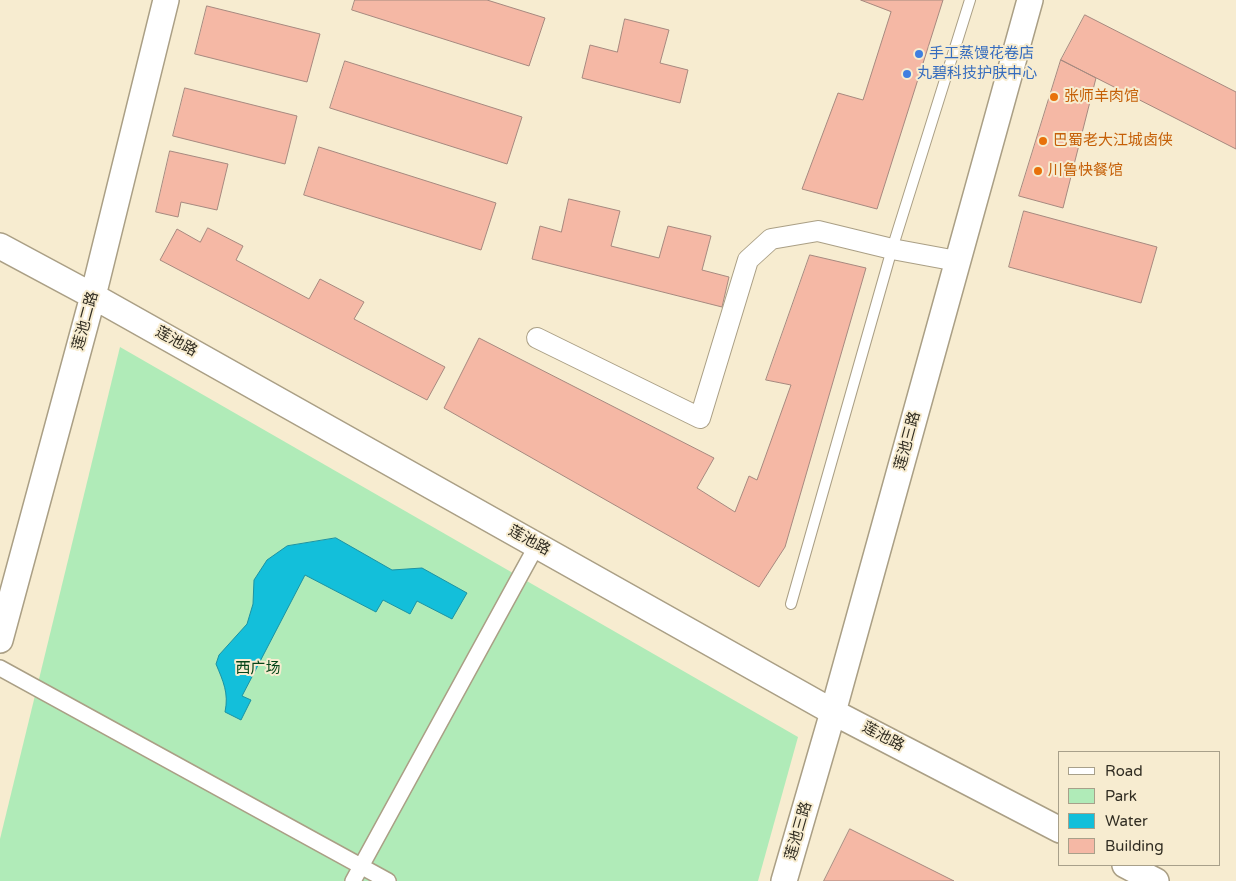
<!DOCTYPE html>
<html>
<head>
<meta charset="utf-8">
<style>
  body { margin:0 }
  #map { position:relative; width:1236px; height:881px; overflow:hidden; background:#f7ecd0; font-family:"Varela Round",sans-serif }
  canvas { display:block }
  .legend { position:absolute; left:1058px; top:751px; width:162px; height:115px; box-sizing:border-box; background:#f7ecd0; border:1px solid #a8a08a; margin:0; padding:6px 9px; list-style:none; font-size:15px; color:#312d22 }
  .legend li { display:flex; align-items:center; gap:10px; height:25px }
  .legend b { width:25px; border:1px solid #a8a08a }
</style>
</head>
<body>
<div id="map">
<canvas width="1236" height="881"></canvas>
<ul class="legend">
<li><b style="height:6px;background:#fff"></b>Road</li>
<li><b style="height:14px;background:#b0ebb8"></b>Park</li>
<li><b style="height:14px;background:#13bfda"></b>Water</li>
<li><b style="height:14px;background:#f5b8a5"></b>Building</li>
</ul>
</div>
<script>
const c = document.querySelector('canvas').getContext('2d');
c.lineJoin = 'round';
function fill(path, color) {
  c.fillStyle = color;
  c.fill(path, 'evenodd');
}
function strokePath(path, color, width, dash) {
  c.strokeStyle = color;
  c.lineWidth = width;
  c.lineCap = dash ? 'butt' : 'round';
  c.setLineDash(dash || []);
  c.stroke(path);
}
function write(font, color, halo, rows, align = 'center') {
  c.font = font + ' "Varela Round","Noto Sans SC",sans-serif';
  c.lineWidth = 4;
  c.setLineDash([]);
  c.textBaseline = 'middle';
  c.strokeStyle = halo;
  c.fillStyle = color;
  for (const [text, x, y, turn = 0] of rows) {
    c.save();
    c.translate(x, y);
    c.rotate((+turn || 0) * Math.PI / 180);
    c.textAlign = isNaN(turn) ? turn : align;
    if (halo) c.strokeText(text, 0, 0);
    c.fillText(text, 0, 0);
    c.restore();
  }
}
fill(new Path2D(`
  M 120,347 L 798,737 L 758,881 L 0,881 L 0,839 Z`), '#b0ebb8');
const water = new Path2D(`
  M 336,538 L 392,570 L 422,568 L 467,593 L 452,619 L 417,601 L 410,614 L 383,600 L 376,612 L 305,575 L 242,696 L 251,700 L 241,720 L 225,712 C 229,693 223,681 216,664 L 219,655 L 247,624 L 253,604 L 254,580 L 267,560 L 287,546 Z`);
fill(water, '#13bfda');
strokePath(water, '#1c93a3', 1);
const building = new Path2D(`
  M 355,0 L 487,0 L 545,18 L 529,66 L 352,10 Z
  M 861,0 L 943,0 L 877,209 L 802,189 L 838,93 L 863,100 L 891,12 Z
  M 207,6 L 320,34 L 307,82 L 195,54 Z
  M 1085,15 L 1236,92 L 1236,149 L 1061,60 Z
  M 625,19 L 669,30 L 660,63 L 688,70 L 680,103 L 582,78 L 590,45 L 617,52 Z
  M 1061,60 L 1096,78 L 1063,208 L 1019,196 Z
  M 345,61 L 522,117 L 507,164 L 330,108 Z
  M 185,88 L 297,116 L 285,164 L 173,136 Z
  M 319,147 L 496,203 L 481,250 L 304,195 Z
  M 170,151 L 228,164 L 217,210 L 181,202 L 178,217 L 156,212 Z
  M 569,199 L 620,211 L 611,246 L 659,258 L 668,226 L 711,236 L 702,270 L 729,277 L 722,307 L 532,259 L 540,226 L 561,232 Z
  M 1024,211 L 1157,247 L 1141,303 L 1009,267 Z
  M 208,228 L 243,246 L 236,260 L 309,299 L 320,279 L 364,302 L 354,319 L 445,367 L 427,400 L 160,260 L 177,229 L 200,242 Z
  M 810,255 L 866,268 L 785,547 L 759,587 L 444,408 L 479,338 L 714,458 L 697,488 L 735,512 L 749,476 L 757,480 L 791,385 L 766,380 Z
  M 850,829 L 954,881 L 824,881 Z`);
fill(building, '#f5b8a5');
strokePath(building, '#a6897f', 1);
const service = new Path2D(`
  M 791,604 L 892,249 L 970,0`);
const pedestrian = new Path2D(`
  M 0,668 L 388,881
  M 353,881 L 537,545`);
const minor = new Path2D(`
  M 537,338 L 700,418 L 748,260 L 771,239 L 818,231 L 892,249 L 957,261`);
const tertiary = new Path2D(`
  M 0,246 L 93,296 L 833,712 L 1060,830
  M 0,640 L 93,296 L 166,0
  M 1125,865 L 1156,881
  M 784,881 L 833,712 L 1030,0`);
strokePath(service, '#aa9f85', 12);
strokePath(pedestrian, '#aa9f85', 18);
strokePath(minor, '#aa9f85', 22);
strokePath(tertiary, '#aa9f85', 28);
strokePath(service, '#fff', 10);
strokePath(pedestrian, '#fff', 15);
strokePath(minor, '#fff', 20);
strokePath(tertiary, '#fff', 25);
for (const [x, y, r, color] of [
  [919,54,5,"#3f7fe0"],
  [907,74,5,"#3f7fe0"],
  [1054,97,5,"#e8710a"],
  [1043,141,5,"#e8710a"],
  [1038,171,5,"#e8710a"]
]) {
  const dot = new Path2D();
  dot.arc(x, y, r, 0, 2 * Math.PI);
  c.fillStyle = color;
  c.fill(dot);
  strokePath(dot, '#f7ecd0', 2);
}
write('15px', '#366cbe', '#f7ecd0', [
  ["手工蒸馒花卷店",929,54],
  ["丸碧科技护肤中心",917,74]
], 'left');
write('15px', '#c56008', '#f7ecd0', [
  ["张师羊肉馆",1064,97],
  ["巴蜀老大江城卤侠",1053,141],
  ["川鲁快餐馆",1048,171]
], 'left');
write('15px', '#312d22', '#f7ecd0', [
  ["莲池二路",86,321,-75],
  ["莲池路",176,342,29],
  ["莲池三路",908,441,-75],
  ["莲池路",529,541,29],
  ["莲池路",883,737,28],
  ["莲池三路",799,831,-74]
]);
write('15px', '#044519', '#f7ecd0', [
  ["西广场",258,669]
]);
</script>
</body>
</html>
